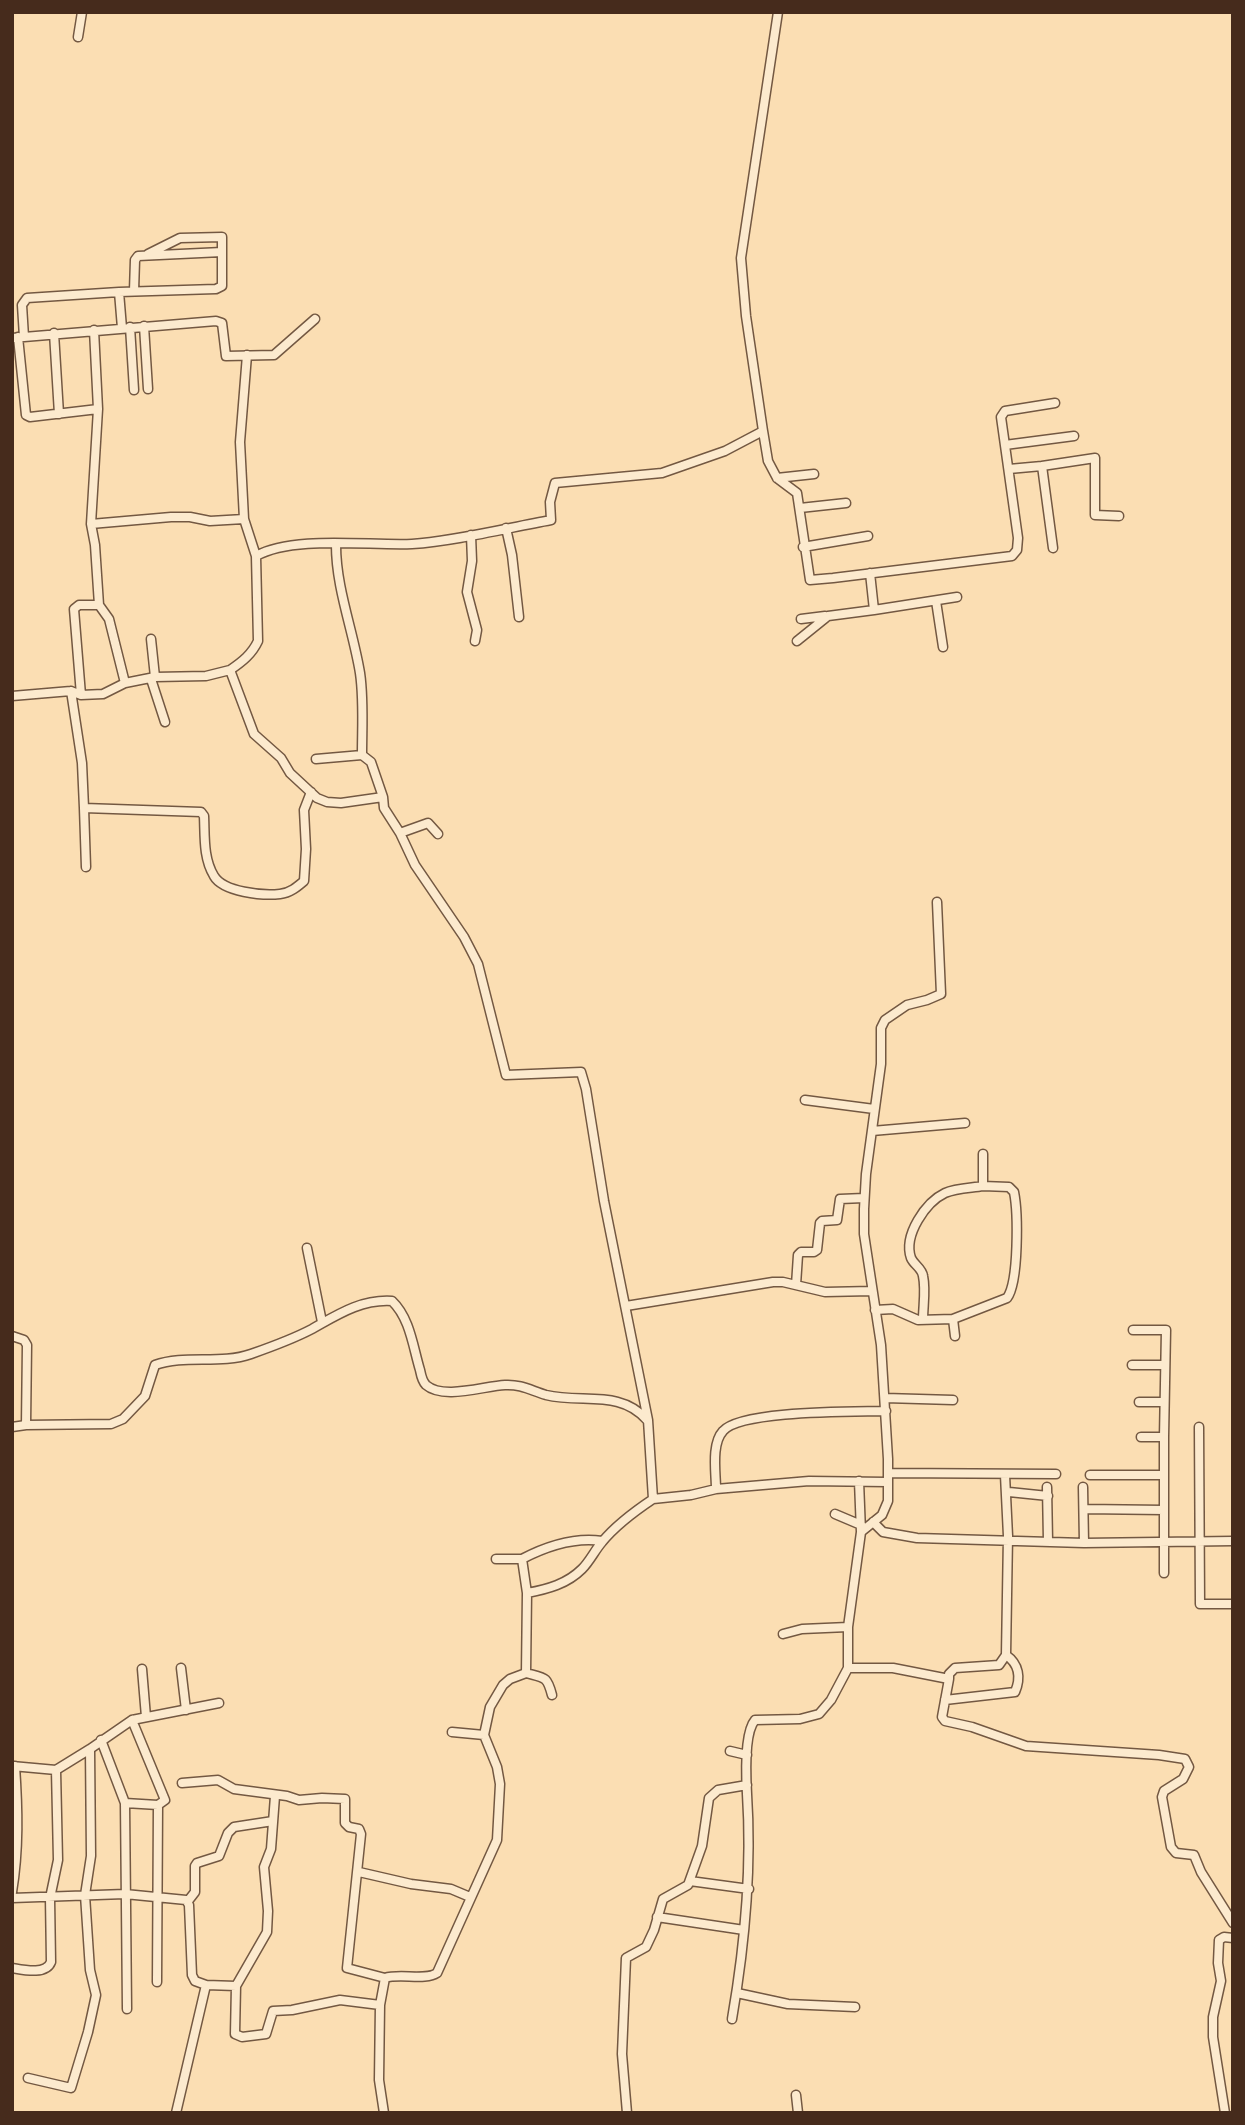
<!DOCTYPE html>
<html>
<head>
<meta charset="utf-8">
<style>
  body { margin:0 }
  #map { position:relative; width:1245px; height:2125px; overflow:hidden; background:#fbdeb3; font-family:"IM FELL DW Pica",serif }
  canvas { display:block }
  .frame { position:absolute; inset:0; border:14px solid #462b1c; pointer-events:none }
</style>
</head>
<body>
<div id="map">
<canvas width="1245" height="2125"></canvas>
<div class="frame"></div>
</div>
<script>
const c = document.querySelector('canvas').getContext('2d');
c.lineJoin = 'round';
function strokePath(path, color, width, dash) {
  c.strokeStyle = color;
  c.lineWidth = width;
  c.lineCap = dash ? 'butt' : 'round';
  c.setLineDash(dash || []);
  c.stroke(path);
}
const street = new Path2D(`
  M 78,37 L 82,12
  M 134,291 L 135,260 L 138,256 L 222,252
  M 119,292 L 216,289 L 222,286 L 222,237 L 180,238 L 148,254
  M 144,326 L 148,389
  M 130,327 L 134,390
  M 94,330 L 98,409 L 91,524 L 95,545 L 99,605 L 109,619 L 125,683
  M 54,333 L 59,414
  M 18,337 L 26,415 L 30,417 L 98,409
  M 24,337 L 22,305 L 27,298 L 119,292 L 122,328
  M 12,338 L 216,321 L 222,323 L 226,356 L 274,355 L 315,319
  M 763,431 L 768,461 L 777,478 L 797,493 L 810,580 L 833,578 L 1012,556 L 1017,550 L 1018,538 L 1001,417 L 1005,411 L 1055,403
  M 1005,445 L 1074,436
  M 1042,466 L 1095,458 L 1095,515 L 1119,516
  M 1009,469 L 1042,466 L 1053,548
  M 777,478 L 814,474
  M 800,508 L 846,503
  M 244,519 L 240,442 L 247,355
  M 91,524 L 171,517 L 190,517 L 210,521 L 244,519 L 256,556 L 258,641 C 252,654 242,662 230,670
  M 506,528 L 512,555 L 519,617
  M 471,535 L 472,561 L 467,592 L 477,630 L 475,641
  M 336,545 C 336,588 353,630 360,673 C 364,700 362,728 362,755
  M 803,547 L 868,536
  M 256,556 C 293,535 369,546 412,544 C 456,541 507,528 551,520 L 550,502 L 555,483 L 662,473 L 725,451 L 763,431 L 746,316 L 741,258 L 778,12
  M 870,573 L 874,610 L 957,597
  M 936,601 L 943,647
  M 801,619 L 825,616
  M 151,639 L 155,677
  M 797,641 L 828,616 L 874,610
  M 151,679 L 165,722
  M 71,691 L 82,763 L 84,808 L 201,812 L 204,816 C 205,836 203,858 214,876 C 223,892 263,896 280,894 C 290,893 297,887 304,881 L 306,849 L 304,810 L 311,792
  M 81,695 L 74,609 L 79,605 L 99,605
  M 12,696 L 71,691 L 81,695 L 103,694 L 125,683 L 155,677 L 206,676 L 230,670 L 254,734 L 281,758 L 290,773 L 317,798 L 327,802 L 341,803 L 383,797 L 384,808 L 400,833 L 415,865 L 464,937 L 478,964 L 506,1075 L 581,1072 L 586,1089 L 604,1201 L 648,1420 L 653,1499 C 635,1511 616,1525 602,1542 C 595,1550 590,1561 582,1569 C 567,1584 548,1589 527,1593 L 526,1673 L 510,1679 L 503,1685 L 490,1707 L 484,1735 L 497,1767 L 500,1784 L 497,1840 L 437,1973 C 425,1981 400,1973 385,1978 L 380,2005 L 379,2080 L 384,2113
  M 316,759 L 362,755 L 371,762 L 383,797
  M 84,808 L 86,867
  M 400,833 L 428,823 L 438,834
  M 805,1100 L 874,1109
  M 872,1131 L 965,1123
  M 307,1248 L 322,1322
  M 796,1285 L 798,1255 L 801,1252 L 814,1252 L 817,1250 L 820,1223 L 822,1221 L 837,1220 L 840,1199 L 864,1198
  M 626,1306 L 773,1282 L 783,1282 L 825,1292 L 872,1291
  M 875,1310 L 893,1309 L 918,1320 L 953,1319 L 955,1336
  M 953,1319 L 1007,1298 C 1019,1282 1018,1212 1014,1192 L 1009,1187 L 983,1186 L 983,1154
  M 923,1320 C 923,1306 926,1290 923,1276 C 922,1268 914,1265 911,1258 C 903,1235 926,1202 945,1193 C 956,1188 971,1188 983,1186
  M 1133,1330 L 1166,1330 L 1164,1437
  M 12,1336 L 24,1340 L 27,1345 L 26,1425
  M 1132,1365 L 1165,1365
  M 885,1398 L 953,1400
  M 1139,1402 L 1164,1402
  M 12,1427 L 26,1425 L 111,1424 L 123,1419 L 145,1396 L 155,1365 C 185,1354 220,1365 251,1354 C 271,1347 293,1339 312,1329 C 337,1315 361,1299 392,1301 C 410,1318 413,1347 420,1370 C 421,1375 422,1381 426,1385 C 443,1400 484,1386 505,1385 C 521,1384 532,1391 546,1395 C 582,1404 620,1389 647,1420
  M 1199,1427 L 1200,1604 L 1233,1604
  M 1141,1437 L 1164,1437 L 1164,1573
  M 888,1473 L 1056,1474
  M 1090,1475 L 1164,1475
  M 859,1481 L 861,1532
  M 1047,1487 L 1048,1541
  M 1083,1487 L 1084,1543
  M 716,1489 C 716,1473 711,1444 723,1431 C 741,1410 855,1412 886,1411
  M 1009,1492 L 1048,1496
  M 653,1499 L 691,1495 L 716,1489 L 809,1481 L 887,1482
  M 1084,1509 L 1164,1510
  M 835,1514 L 861,1525
  M 873,1522 L 883,1532 L 917,1538 L 1084,1543 L 1233,1541
  M 496,1559 L 522,1559 L 527,1593
  M 522,1559 C 547,1546 575,1537 602,1541
  M 783,1634 L 802,1629 L 848,1627
  M 181,1668 L 186,1710
  M 848,1668 L 893,1668 L 949,1679 L 942,1717 L 945,1721 L 972,1727 L 1026,1746 L 1159,1755 L 1185,1759 L 1189,1767 L 1183,1779 L 1164,1791 L 1162,1797 L 1171,1847 L 1176,1853 L 1194,1855 L 1201,1872 L 1233,1923
  M 142,1669 L 146,1717
  M 526,1673 C 545,1678 547,1676 552,1695
  M 949,1679 L 949,1674 L 955,1668 L 999,1665 L 1006,1655 L 1008,1536 L 1005,1475
  M 945,1700 L 1015,1692 C 1021,1678 1019,1664 1006,1655
  M 132,1720 L 165,1800 L 158,1805
  M 452,1732 L 484,1735
  M 101,1740 L 125,1803
  M 730,1751 L 747,1755
  M 12,1766 L 56,1770 L 90,1749
  M 182,1783 L 218,1780 L 234,1789 L 287,1796 L 299,1800 L 322,1798 L 345,1799 L 345,1823 L 349,1827 L 359,1829 L 361,1834 L 347,1968 L 385,1978
  M 275,1796 L 271,1849 L 264,1867 L 268,1911 L 267,1932 L 236,1986 L 235,2034 L 242,2037 L 266,2034 L 273,2011 L 292,2010 L 340,2000 L 380,2005
  M 359,1872 L 411,1884 L 451,1889 L 470,1897
  M 690,1881 L 749,1889
  M 12,1892 C 19,1850 18,1809 15,1766
  M 12,1898 L 125,1894 L 186,1900 L 189,1905 L 192,1975 L 195,1981 L 206,1985 L 236,1986
  M 188,1901 L 195,1892 L 195,1866 L 197,1863 L 219,1856 L 228,1833 L 234,1827 L 273,1821
  M 657,1917 L 744,1930
  M 12,1968 C 24,1970 46,1975 51,1962 L 50,1898 L 58,1860 L 56,1770
  M 737,1993 L 788,2004 L 855,2007
  M 127,2009 L 125,1803 L 158,1805 L 157,1982
  M 732,2019 C 745,1944 752,1870 747,1794 C 746,1776 744,1733 755,1720 L 800,1719 L 819,1714 L 831,1700 L 848,1668 L 848,1627 L 861,1532 L 882,1515 L 888,1501 L 888,1459 L 881,1345 L 864,1234 L 864,1209 L 866,1174 L 881,1064 L 881,1028 L 885,1020 L 907,1005 L 927,1000 L 941,994 L 937,902
  M 28,2078 L 71,2088 L 88,2032 L 96,1995 L 90,1970 L 85,1895 L 91,1856 L 90,1749 L 132,1720 L 219,1703
  M 796,2095 L 798,2113
  M 176,2113 L 206,1985
  M 627,2113 L 622,2054 L 626,1958 L 646,1947 L 654,1930 L 663,1899 L 688,1885 L 702,1846 L 709,1798 L 718,1790 L 747,1785
  M 1225,2113 L 1213,2037 L 1213,2017 L 1221,1981 L 1218,1963 L 1219,1940 L 1224,1937 L 1233,1938`);
strokePath(street, '#735842', 11);
strokePath(street, '#fceace', 8);
</script>
</body>
</html>
